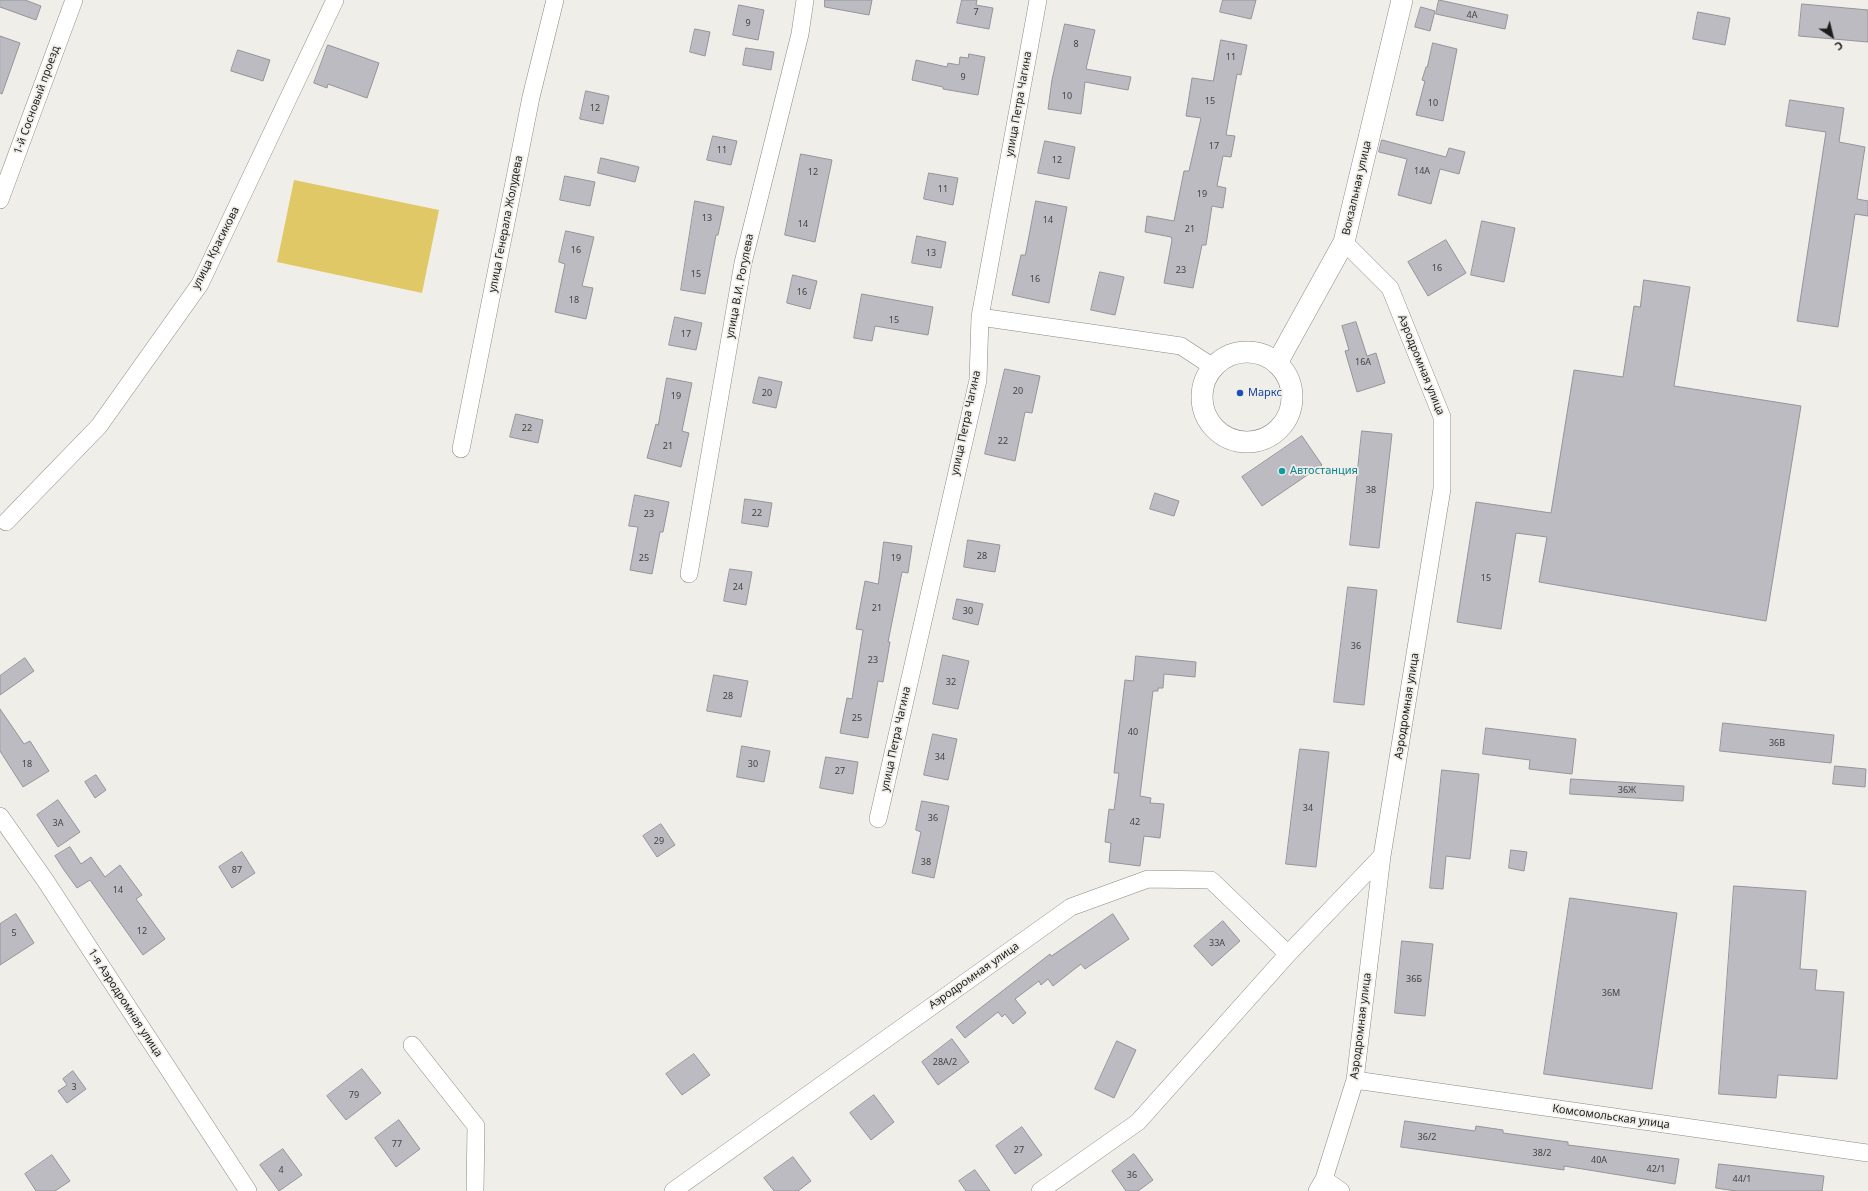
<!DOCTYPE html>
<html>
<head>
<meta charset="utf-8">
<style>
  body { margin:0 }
  #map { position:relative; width:1868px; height:1191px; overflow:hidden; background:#f0eee8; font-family:"Noto Sans",sans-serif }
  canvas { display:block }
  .north { position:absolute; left:1812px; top:16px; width:40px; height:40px; -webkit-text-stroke:3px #f0eee8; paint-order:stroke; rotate:145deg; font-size:11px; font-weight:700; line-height:16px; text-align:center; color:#1d1d1b }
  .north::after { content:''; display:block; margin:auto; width:14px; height:18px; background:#1d1d1b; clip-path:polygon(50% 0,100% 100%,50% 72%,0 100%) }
</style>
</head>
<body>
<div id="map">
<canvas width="1868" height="1191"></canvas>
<div class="north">С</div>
</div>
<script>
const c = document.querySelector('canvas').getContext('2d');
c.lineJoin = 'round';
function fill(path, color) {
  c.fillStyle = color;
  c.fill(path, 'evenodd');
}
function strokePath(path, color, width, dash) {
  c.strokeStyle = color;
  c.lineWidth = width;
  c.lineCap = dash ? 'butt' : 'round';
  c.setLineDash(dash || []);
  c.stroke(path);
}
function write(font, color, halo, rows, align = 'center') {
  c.font = font + ' "Noto Sans",sans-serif';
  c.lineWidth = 3.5;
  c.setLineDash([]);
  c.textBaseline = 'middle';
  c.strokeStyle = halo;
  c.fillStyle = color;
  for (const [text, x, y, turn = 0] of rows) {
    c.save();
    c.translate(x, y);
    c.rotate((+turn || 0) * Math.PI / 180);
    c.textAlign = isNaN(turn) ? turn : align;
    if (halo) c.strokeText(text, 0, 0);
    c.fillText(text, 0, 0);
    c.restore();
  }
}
fill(new Path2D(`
  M 294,180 L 439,210 L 422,293 L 277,262 Z`), '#e1c866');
const building = new Path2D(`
  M 0,0 L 25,0 L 41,6 L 36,20 L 0,7 Z
  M 825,0 L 872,0 L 869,15 L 825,7 Z
  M 962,0 L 977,0 L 976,5 L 993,8 L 989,29 L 957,23 Z
  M 1223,0 L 1256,0 L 1251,19 L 1220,12 Z
  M 1439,0 L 1508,15 L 1505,29 L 1436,14 Z
  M 1802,4 L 1868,10 L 1868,42 L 1799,36 Z
  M 739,5 L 764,10 L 758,40 L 733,35 Z
  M 1421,7 L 1435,11 L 1430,31 L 1415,27 Z
  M 1698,12 L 1730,18 L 1725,45 L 1693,39 Z
  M 1065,24 L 1095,30 L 1086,69 L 1131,77 L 1128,90 L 1085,82 L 1081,114 L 1048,109 L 1052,80 Z
  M 695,29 L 710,32 L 705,56 L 690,52 Z
  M 0,36 L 20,43 L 2,94 L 0,93 Z
  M 1221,40 L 1247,45 L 1241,75 L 1237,74 L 1226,135 L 1235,136 L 1231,157 L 1223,156 L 1217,186 L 1226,188 L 1223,208 L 1212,206 L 1206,245 L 1202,245 L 1193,288 L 1164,283 L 1172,240 L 1171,237 L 1145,232 L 1147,216 L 1174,221 L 1184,171 L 1189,171 L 1201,118 L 1186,116 L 1192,78 L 1213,81 Z
  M 1433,43 L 1457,49 L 1443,121 L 1416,115 L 1425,81 L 1422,80 L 1426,67 L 1427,67 Z
  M 328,45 L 379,63 L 367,98 L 328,84 L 327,88 L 314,83 Z
  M 746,48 L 774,52 L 771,70 L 743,65 Z
  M 238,50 L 270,60 L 263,81 L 231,71 Z
  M 969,54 L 985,57 L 978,95 L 943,89 L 943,87 L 912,80 L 916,60 L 947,67 L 948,63 L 959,65 L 960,57 L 968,58 Z
  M 586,91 L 609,96 L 603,124 L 580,119 Z
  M 1790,100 L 1844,108 L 1839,142 L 1865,147 L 1857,199 L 1868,201 L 1868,216 L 1855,214 L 1838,327 L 1797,321 L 1826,132 L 1786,126 Z
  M 713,136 L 737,141 L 731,165 L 707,160 Z
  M 1382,140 L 1446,157 L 1449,148 L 1465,152 L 1459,174 L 1440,169 L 1431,204 L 1398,195 L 1407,159 L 1379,152 Z
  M 1045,141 L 1075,147 L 1069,179 L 1038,173 Z
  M 801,154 L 832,160 L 815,242 L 785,235 Z
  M 601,158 L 639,167 L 635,182 L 598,173 Z
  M 929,173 L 958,178 L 953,205 L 924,199 Z
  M 565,176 L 595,182 L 590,206 L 560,200 Z
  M 695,201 L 724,207 L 718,235 L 716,235 L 705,294 L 681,290 Z
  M 1036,201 L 1067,207 L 1049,303 L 1012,295 L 1021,255 L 1025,255 Z
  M 1482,221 L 1515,228 L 1504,282 L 1471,275 Z
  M 566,231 L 594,237 L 582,286 L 593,288 L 586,319 L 555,312 L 565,264 L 559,262 Z
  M 917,236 L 946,242 L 941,268 L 912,263 Z
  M 1446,240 L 1466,273 L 1428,296 L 1408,262 Z
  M 1100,272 L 1124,277 L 1115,315 L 1091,310 Z
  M 793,275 L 817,281 L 810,309 L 787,303 Z
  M 1644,280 L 1690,287 L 1674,386 L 1801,406 L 1766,621 L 1539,582 L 1547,537 L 1516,533 L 1501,629 L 1457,622 L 1476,502 L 1551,513 L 1574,370 L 1623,377 L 1634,306 L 1640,307 Z
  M 862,294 L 933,307 L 928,335 L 875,326 L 872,341 L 854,338 Z
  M 675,317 L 702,323 L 696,350 L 669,345 Z
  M 1356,322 L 1367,356 L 1376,353 L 1385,383 L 1357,392 L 1345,351 L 1349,350 L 1342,326 Z
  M 1005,369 L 1040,376 L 1032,413 L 1025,412 L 1015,461 L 985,454 Z
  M 759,377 L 782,382 L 776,408 L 753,403 Z
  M 667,378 L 692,383 L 682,431 L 689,433 L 681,467 L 647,458 L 656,424 L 658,425 Z
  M 516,414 L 543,420 L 538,443 L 510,437 Z
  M 1362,431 L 1392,434 L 1379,548 L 1350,545 Z
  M 1302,436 L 1322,465 L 1262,506 L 1242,477 Z
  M 1155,493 L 1179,501 L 1174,516 L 1150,509 Z
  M 635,495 L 669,502 L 663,532 L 660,532 L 652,574 L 630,570 L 638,527 L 629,526 Z
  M 745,499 L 772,503 L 768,527 L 742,523 Z
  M 968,540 L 1000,545 L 995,572 L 964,567 Z
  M 884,542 L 912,546 L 908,573 L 902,572 L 888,642 L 890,642 L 883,682 L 878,681 L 868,738 L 840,733 L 847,698 L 852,699 L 863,630 L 856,629 L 865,581 L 878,584 Z
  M 730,569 L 752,572 L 746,605 L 724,601 Z
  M 1348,587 L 1377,590 L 1364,705 L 1334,702 Z
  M 957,599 L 983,604 L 978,625 L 953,619 Z
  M 943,655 L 969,661 L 958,709 L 933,704 Z
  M 1136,656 L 1196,662 L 1195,677 L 1164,674 L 1163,688 L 1158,688 L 1158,691 L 1153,691 L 1140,796 L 1151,798 L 1150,803 L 1164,804 L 1160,838 L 1144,836 L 1140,866 L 1109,862 L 1111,843 L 1105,842 L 1109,809 L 1114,810 L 1119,773 L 1114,773 L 1125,680 L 1133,681 Z
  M 25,658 L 34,671 L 0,695 L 0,676 Z
  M 714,675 L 748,681 L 741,717 L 707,711 Z
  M 0,709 L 24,744 L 30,741 L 49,771 L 23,787 L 0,751 Z
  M 1723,723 L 1834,735 L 1831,763 L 1720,751 Z
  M 1486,728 L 1576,739 L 1572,774 L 1529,769 L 1530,760 L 1483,754 Z
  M 933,734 L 957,739 L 948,780 L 924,775 Z
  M 742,746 L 770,751 L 764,782 L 737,777 Z
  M 1300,749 L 1329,752 L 1316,867 L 1286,864 Z
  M 826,757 L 858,762 L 853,794 L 820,788 Z
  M 1835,766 L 1866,769 L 1865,787 L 1833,784 Z
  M 1442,770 L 1479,774 L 1470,859 L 1446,856 L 1443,889 L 1430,888 Z
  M 96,775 L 106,790 L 95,798 L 85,782 Z
  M 1571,779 L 1684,786 L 1683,801 L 1570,794 Z
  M 58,800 L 80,832 L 58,847 L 37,815 Z
  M 922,801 L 949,806 L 934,878 L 912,873 L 921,832 L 916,830 Z
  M 661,824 L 675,845 L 657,857 L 643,836 Z
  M 70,847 L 81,864 L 91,857 L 105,877 L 120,865 L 142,895 L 136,899 L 165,939 L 143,955 L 90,880 L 77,888 L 64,870 L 55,856 Z
  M 1511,850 L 1527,852 L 1524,871 L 1509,868 Z
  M 242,852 L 255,873 L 232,888 L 219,867 Z
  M 1734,886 L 1806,891 L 1800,969 L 1817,970 L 1815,990 L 1844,992 L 1837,1079 L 1778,1075 L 1776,1098 L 1719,1094 Z
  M 1570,898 L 1677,913 L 1652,1089 L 1544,1074 Z
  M 16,914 L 34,943 L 0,965 L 0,924 Z
  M 1113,914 L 1129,939 L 1085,969 L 1081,964 L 1053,986 L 1048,979 L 1041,985 L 1039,981 L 1015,999 L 1026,1013 L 1013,1024 L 1005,1014 L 1002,1017 L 998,1012 L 965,1038 L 956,1027 L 1050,954 L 1051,956 Z
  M 1223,921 L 1240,941 L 1212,966 L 1194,946 Z
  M 1402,941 L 1433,944 L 1425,1016 L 1395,1013 Z
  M 952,1039 L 969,1062 L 938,1085 L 922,1062 Z
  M 1117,1041 L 1136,1050 L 1114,1098 L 1095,1089 Z
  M 694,1054 L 710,1075 L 682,1095 L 666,1074 Z
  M 362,1069 L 381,1093 L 346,1120 L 327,1096 Z
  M 73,1071 L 86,1089 L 67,1103 L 58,1091 L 67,1085 L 63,1079 Z
  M 874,1095 L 894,1122 L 871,1140 L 850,1113 Z
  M 399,1120 L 420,1149 L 396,1167 L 375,1138 Z
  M 1405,1121 L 1475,1131 L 1476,1126 L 1503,1130 L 1503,1133 L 1568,1142 L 1568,1145 L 1679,1159 L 1675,1184 L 1564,1166 L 1564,1170 L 1401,1147 Z
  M 1022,1127 L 1042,1155 L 1015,1174 L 996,1146 Z
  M 283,1149 L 302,1175 L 279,1191 L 260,1165 Z
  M 1134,1154 L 1153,1180 L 1138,1191 L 1126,1191 L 1112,1171 Z
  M 52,1155 L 70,1181 L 55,1191 L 36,1191 L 25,1174 Z
  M 793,1157 L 811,1181 L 798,1191 L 774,1191 L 764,1178 Z
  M 1719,1164 L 1824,1176 L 1822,1191 L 1736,1191 L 1716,1188 Z
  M 975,1170 L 990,1191 L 966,1191 L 959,1181 Z`);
fill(building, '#bbbbc1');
strokePath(building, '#94949a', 1);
const minor = new Path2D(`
  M 0,200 L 74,0
  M 980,317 L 1181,346 L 1213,367
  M 461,449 L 531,97 L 555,0
  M 6,522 L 99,426 L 200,284 L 335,0
  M 689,574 L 743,263 L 800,34 L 805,0
  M 0,816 L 45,880 L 248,1191
  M 878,819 L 978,380 L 980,317 L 1038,0
  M 412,1045 L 476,1126 L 475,1191
  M 1355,1080 L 1868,1153
  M 1324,1179 L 1341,1191
  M 673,1191 L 1071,907 L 1148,879 L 1211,880 L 1288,954
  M 1040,1191 L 1138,1122 L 1288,954 L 1382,856
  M 1317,1191 L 1324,1179 L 1355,1080 L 1382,856 L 1442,489 L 1442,417 L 1390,288 L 1344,242`);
const tertiary = new Path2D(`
  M1202 397a45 45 0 1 1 90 0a45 45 0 1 1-90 0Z
  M 1277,363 L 1344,242 L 1402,0`);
strokePath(minor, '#8a8983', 18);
strokePath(tertiary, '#8a8983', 22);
strokePath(minor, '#fff', 17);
strokePath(tertiary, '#fff', 21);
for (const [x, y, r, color] of [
  [1240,393,4,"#1a4fb4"],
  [1282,471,4,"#0f9aa8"]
]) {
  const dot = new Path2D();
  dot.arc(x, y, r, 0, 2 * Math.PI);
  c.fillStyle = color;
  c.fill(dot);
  strokePath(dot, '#f0eee8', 1.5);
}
write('9px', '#444', null, [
  ["7",976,12],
  ["4А",1472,15],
  ["9",748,23],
  ["8",1076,44],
  ["11",1231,57],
  ["9",963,77],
  ["10",1067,96],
  ["15",1210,101],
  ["10",1433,103],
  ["12",595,108],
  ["17",1214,146],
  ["11",722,150],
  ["12",1057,160],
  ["14А",1422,171],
  ["12",813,172],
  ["11",943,189],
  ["19",1202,194],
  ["13",707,218],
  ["14",1048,220],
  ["14",803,224],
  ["21",1190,229],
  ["16",576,250],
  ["13",931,253],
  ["16",1437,268],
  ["23",1181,270],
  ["15",696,274],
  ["16",1035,279],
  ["16",802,292],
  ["18",574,300],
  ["15",894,320],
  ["17",686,334],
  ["16А",1363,362],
  ["20",1018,391],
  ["20",767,393],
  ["19",676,396],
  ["22",527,428],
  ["22",1003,441],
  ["21",668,446],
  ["38",1371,490],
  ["22",757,513],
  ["23",649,514],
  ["28",982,556],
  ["25",644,558],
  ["19",896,558],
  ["15",1486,578],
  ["24",738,587],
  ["21",877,608],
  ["30",968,611],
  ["36",1356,646],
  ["23",873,660],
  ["32",951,682],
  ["28",728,696],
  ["25",857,718],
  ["40",1133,732],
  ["36В",1777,743],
  ["34",940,757],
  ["18",27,764],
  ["30",753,764],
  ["27",840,771],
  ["36Ж",1627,790],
  ["34",1308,808],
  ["36",933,818],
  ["42",1135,822],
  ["3А",58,823],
  ["29",659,841],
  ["38",926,862],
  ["87",237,870],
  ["14",118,890],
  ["12",142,931],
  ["5",14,933],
  ["33А",1217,943],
  ["36Б",1414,979],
  ["36М",1611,993],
  ["28А/2",945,1062],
  ["3",74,1087],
  ["79",354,1095],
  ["36/2",1427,1137],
  ["77",397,1144],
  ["27",1019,1150],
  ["38/2",1542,1153],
  ["40А",1599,1160],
  ["42/1",1656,1169],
  ["4",281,1170],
  ["36",1132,1175],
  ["44/1",1742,1179]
]);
write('11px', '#1d1d1b', '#f0eee8', [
  ["1-й Сосновый проезд",37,100,-70],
  ["улица Петра Чагина",1019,104,-80],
  ["Вокзальная улица",1357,188,-77],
  ["улица Генерала Жолудева",506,224,-79],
  ["улица Красикова",216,248,-63],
  ["улица В.И. Рогулева",740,286,-79],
  ["Аэродромная улица",1421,365,68],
  ["улица Петра Чагина",966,423,-78],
  ["Аэродромная улица",1407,706,-81],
  ["улица Петра Чагина",896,739,-78],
  ["Аэродромная улица",974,976,-35],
  ["1-я Аэродромная улица",125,1003,57],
  ["Аэродромная улица",1361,1026,-83],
  ["Комсомольская улица",1611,1117,8]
]);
write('11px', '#164399', '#f0eee8', [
  ["Маркс",1248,393]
], 'left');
write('11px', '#0d838f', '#f0eee8', [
  ["Автостанция",1290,471]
], 'left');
</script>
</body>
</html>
